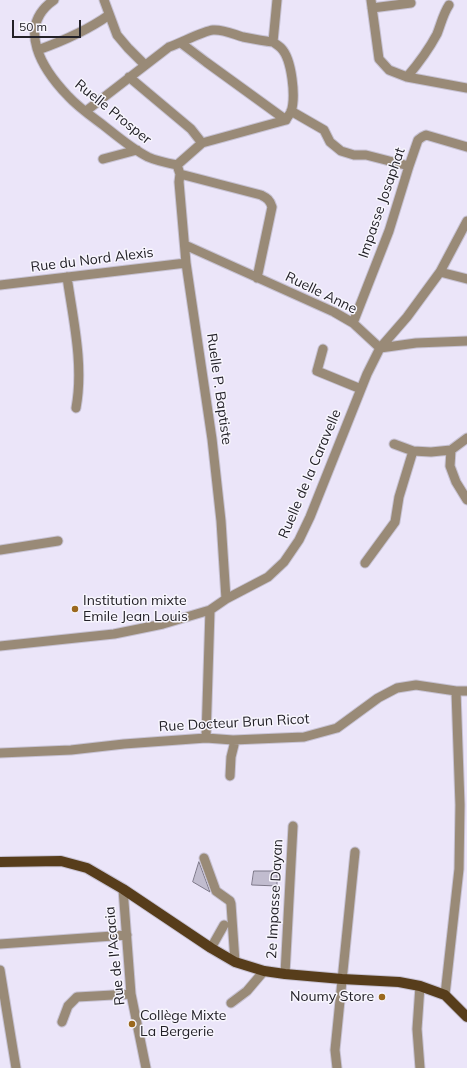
<!DOCTYPE html>
<html>
<head>
<meta charset="utf-8">
<style>
  body { margin:0 }
  #map { position:relative; width:467px; height:1068px; overflow:hidden; background:#ebe5f9; font-family:Mulish,sans-serif }
  canvas { display:block }
  .scale { position:absolute; left:12px; top:20px; width:69px; height:18px; box-sizing:border-box; border:2px solid #232128; border-top:0; padding-left:5px; font-size:12px; line-height:14px; white-space:nowrap; color:#232128; -webkit-text-stroke:3px #f7f5fd; paint-order:stroke }
</style>
</head>
<body>
<div id="map">
<canvas width="467" height="1068"></canvas>
<div class="scale">50 m</div>
</div>
<script>
const c = document.querySelector('canvas').getContext('2d');
c.lineJoin = 'round';
function fill(path, color) {
  c.fillStyle = color;
  c.fill(path, 'evenodd');
}
function strokePath(path, color, width, dash) {
  c.strokeStyle = color;
  c.lineWidth = width;
  c.lineCap = dash ? 'butt' : 'round';
  c.setLineDash(dash || []);
  c.stroke(path);
}
function write(font, color, halo, rows, align = 'center') {
  c.font = font + ' Mulish,sans-serif';
  c.lineWidth = 3;
  c.setLineDash([]);
  c.textBaseline = 'middle';
  c.strokeStyle = halo;
  c.fillStyle = color;
  for (const [text, x, y, turn = 0] of rows) {
    c.save();
    c.translate(x, y);
    c.rotate((+turn || 0) * Math.PI / 180);
    c.textAlign = isNaN(turn) ? turn : align;
    if (halo) c.strokeText(text, 0, 0);
    c.fillText(text, 0, 0);
    c.restore();
  }
}
const building = new Path2D(`
  M 199,862 L 210,892 L 193,882 Z
  M 254,871 L 277,871 L 277,886 L 252,885 Z`);
fill(building, '#c1bccf');
strokePath(building, '#7d7889', 1);
const minor = new Path2D(`
  M 54,0 C 15,27 43,70 68,96 C 78,107 91,116 103,125 C 117,136 132,149 148,157 C 157,161 167,163 177,165
  M 104,0 L 117,35 L 128,48 L 145,65
  M 371,0 L 379,59 L 389,70 L 407,77 L 467,88
  M 372,8 L 411,3
  M 181,43 L 206,62 L 286,120
  M 38,50 C 63,41 88,30 109,15
  M 129,77 L 191,129 L 202,143
  M 407,77 C 418,64 429,49 437,34 C 441,24 443,14 449,5
  M 86,111 L 169,47 C 181,43 203,31 213,30 C 222,29 233,34 243,37 C 253,39 263,41 273,42
  M 291,111 L 324,130 L 330,142 L 341,151 L 354,155 L 366,155 L 409,166
  M 103,159 L 137,150
  M 180,174 L 261,195 C 267,198 270,200 272,207 L 257,278
  M 185,245 L 334,312 L 353,323 L 380,348 L 416,343 L 467,341
  M 440,272 L 467,279
  M 67,277 C 73,319 84,365 76,408
  M 0,285 L 186,263
  M 353,323 L 389,231 L 409,166 L 418,140 L 422,137 L 426,135 L 467,147
  M 323,349 L 317,371 L 361,389
  M 394,444 L 413,451 L 431,452 L 451,450 L 467,438
  M 451,450 L 450,466 L 456,482 L 467,500
  M 0,550 L 58,541
  M 365,563 L 395,522 L 399,497 L 413,451
  M 226,599 L 221,521 L 212,439 L 186,263 L 179,182 L 180,174 L 177,165 L 202,143 L 286,120 C 287,117 290,114 291,112 C 296,97 292,59 281,48 C 279,46 276,44 273,42 L 277,0
  M 0,646 L 114,634 L 163,624 L 210,610 L 226,599 L 268,577 L 284,562 L 299,540 L 310,517 L 367,374 L 380,348 L 407,317 L 440,272 L 467,221
  M 206,738 L 210,610
  M 0,753 L 71,750 L 124,744 L 206,738 L 233,740 L 304,737 L 337,728 L 378,698 L 397,688 L 416,685 L 456,691 L 467,691
  M 230,776 L 231,757 L 234,745 L 233,740
  M 204,858 L 216,891 L 230,901 L 231,904 L 235,962
  M 123,889 L 131,994 L 146,1068
  M 0,944 L 127,935
  M 211,948 L 224,925
  M 0,970 L 16,1068
  M 285,974 L 293,826
  M 445,995 L 459,869 L 460,805 L 456,691
  M 231,1003 L 247,991 L 264,971
  M 62,1022 L 68,1006 L 77,997 L 131,994
  M 337,1068 L 335,1050 L 355,852
  M 420,1068 L 417,1029 L 420,986`);
const major = new Path2D(`
  M 0,862 L 61,861 L 87,868 L 123,889 L 211,948 L 235,962 L 264,971 L 285,974 L 342,979 L 399,982 L 420,986 L 445,995 L 467,1017`);
strokePath(minor, '#c7c2d3', 11);
strokePath(major, '#c7c2d3', 12);
strokePath(minor, '#998a77', 9);
strokePath(major, '#573d1b', 10);
for (const [x, y, r, color] of [
  [75,609,4,"#9b681e"],
  [382,997,4,"#9b681e"],
  [132,1024,4,"#9b681e"]
]) {
  const dot = new Path2D();
  dot.arc(x, y, r, 0, 2 * Math.PI);
  c.fillStyle = color;
  c.fill(dot);
  strokePath(dot, '#f7f5fd', 1.5);
}
write('14px', '#232128', '#f7f5fd', [
  ["Ruelle Prosper",113,112,39],
  ["Impasse Josaphat",382,203,-71],
  ["Rue du Nord Alexis",92,260,-7],
  ["Ruelle Anne",321,293,26],
  ["Ruelle P. Baptiste",219,389,82],
  ["Ruelle de la Caravelle",310,474,-67],
  ["Rue Docteur Brun Ricot",234,723,-3],
  ["2e Impasse Dayan",275,899,-87],
  ["Rue de l'Acacia",115,956,-96]
]);
write('14px', '#232128', '#f7f5fd', [
  ["Institution mixte",83,601],
  ["Emile Jean Louis",83,617],
  ["Noumy Store",374,997,"right"],
  ["Collège Mixte",140,1016],
  ["La Bergerie",140,1032]
], 'left');
</script>
</body>
</html>
